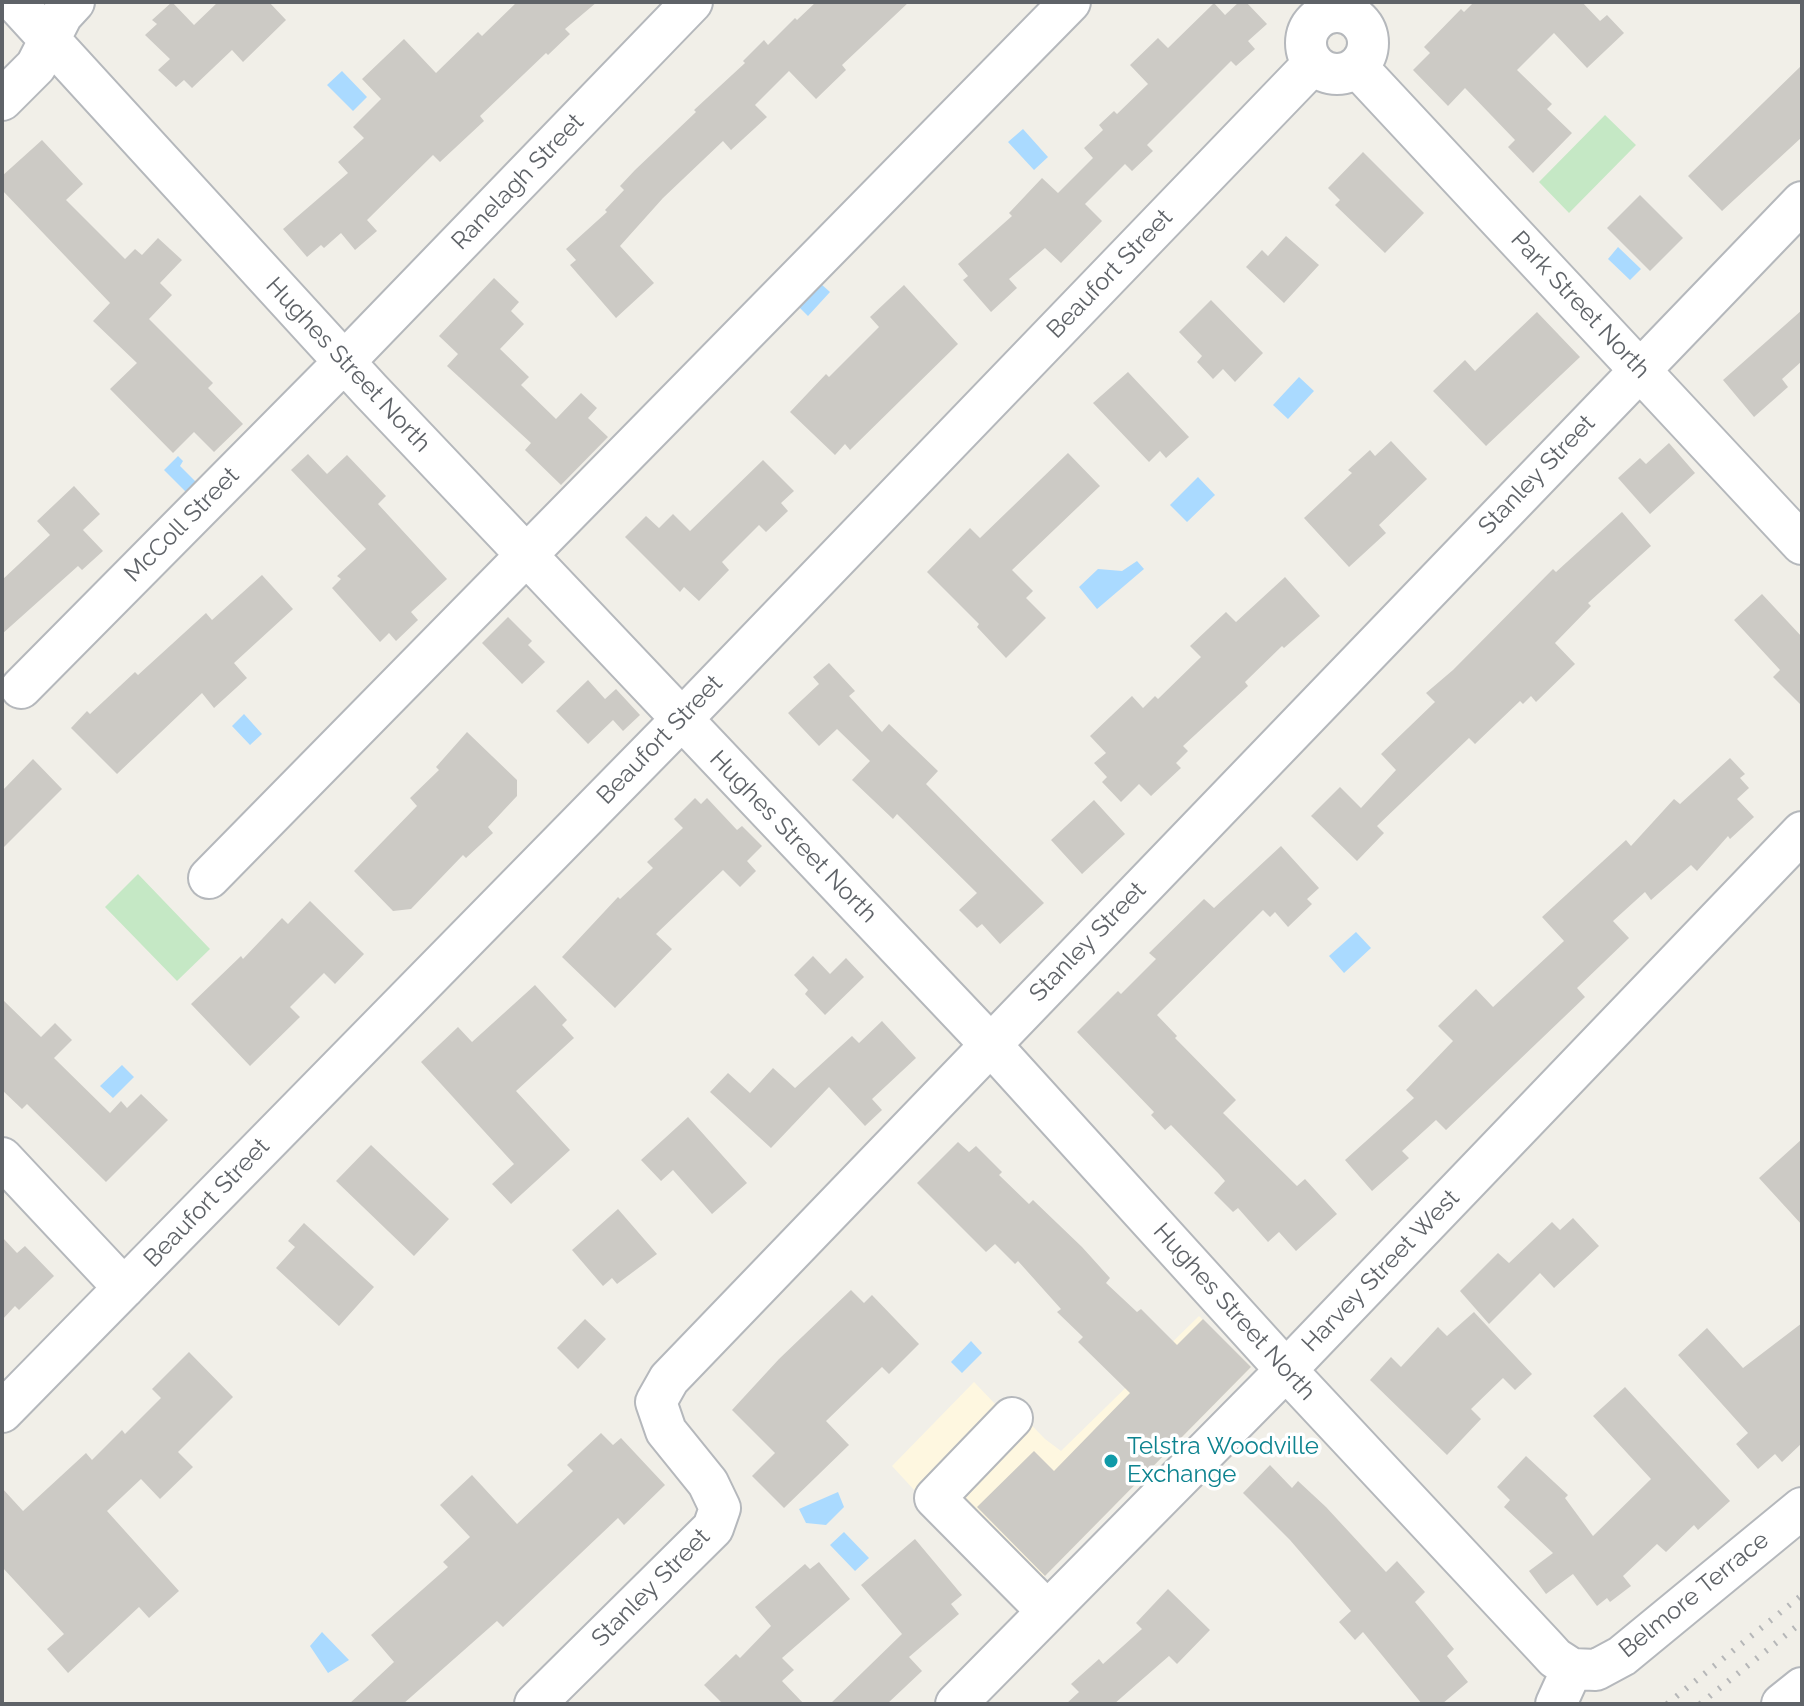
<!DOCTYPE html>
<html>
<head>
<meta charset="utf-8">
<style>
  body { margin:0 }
  #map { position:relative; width:1804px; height:1706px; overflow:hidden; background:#f1efe8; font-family:Raleway,sans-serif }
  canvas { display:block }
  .frame { position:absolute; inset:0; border:4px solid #5f6368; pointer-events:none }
</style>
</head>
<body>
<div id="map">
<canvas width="1804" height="1706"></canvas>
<div class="frame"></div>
</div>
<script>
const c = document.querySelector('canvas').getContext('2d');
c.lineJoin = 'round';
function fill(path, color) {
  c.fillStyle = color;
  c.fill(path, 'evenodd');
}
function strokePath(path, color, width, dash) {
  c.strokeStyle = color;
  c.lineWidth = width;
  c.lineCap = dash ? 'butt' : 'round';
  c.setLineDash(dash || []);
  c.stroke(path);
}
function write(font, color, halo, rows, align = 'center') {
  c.font = font + ' Raleway,sans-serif';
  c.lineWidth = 7;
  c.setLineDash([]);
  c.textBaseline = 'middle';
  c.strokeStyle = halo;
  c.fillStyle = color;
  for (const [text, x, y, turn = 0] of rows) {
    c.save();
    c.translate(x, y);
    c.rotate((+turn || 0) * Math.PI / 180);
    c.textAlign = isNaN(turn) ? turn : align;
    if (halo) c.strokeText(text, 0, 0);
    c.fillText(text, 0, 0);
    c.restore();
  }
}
fill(new Path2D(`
  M 1199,1316 L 1251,1367 L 1023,1598 L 952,1531 L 892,1466 L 974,1382 L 999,1408 L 1008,1401 L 1045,1439 L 1061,1451 Z`), '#fef7e0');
fill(new Path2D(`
  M 1605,115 L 1636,145 L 1569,213 L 1539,182 Z
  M 138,874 L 210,949 L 177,981 L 105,907 Z`), '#c5e8c5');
fill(new Path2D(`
  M 342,71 L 367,97 L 353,111 L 327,85 Z
  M 1023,129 L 1048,157 L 1034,170 L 1008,142 Z
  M 1618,247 L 1641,269 L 1630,280 L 1608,259 Z
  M 821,284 L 830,292 L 808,316 L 799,307 Z
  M 1299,377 L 1314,391 L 1288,419 L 1273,405 Z
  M 178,456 L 183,461 L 180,466 L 197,483 L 187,493 L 164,470 Z
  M 1198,477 L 1215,495 L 1187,522 L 1170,505 Z
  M 1137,561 L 1144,569 L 1097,609 L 1079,587 L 1098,569 L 1122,571 Z
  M 244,714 L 262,734 L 250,745 L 232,726 Z
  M 1356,932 L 1371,948 L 1344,973 L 1329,956 Z
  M 122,1065 L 134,1077 L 113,1098 L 100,1086 Z
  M 971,1341 L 982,1353 L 962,1373 L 951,1362 Z
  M 838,1492 L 844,1507 L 826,1525 L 806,1523 L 799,1509 Z
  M 844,1532 L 869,1558 L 855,1571 L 830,1545 Z
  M 322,1632 L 349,1660 L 328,1673 L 310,1646 Z`), '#aadaff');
fill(new Path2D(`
  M 172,2 L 194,25 L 218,2 L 269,2 L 286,20 L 243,62 L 232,50 L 192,88 L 184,80 L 176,87 L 158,70 L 170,59 L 145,35 L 157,24 L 152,20 Z
  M 517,2 L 597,2 L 565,29 L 570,34 L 548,55 L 546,53 L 480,116 L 484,121 L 440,162 L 433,155 L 367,220 L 377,231 L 355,250 L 341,233 L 324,248 L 321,245 L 307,257 L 283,229 L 348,173 L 338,162 L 364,138 L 353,127 L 381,99 L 362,79 L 404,39 L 436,73 L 478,32 L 482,36 Z
  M 816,2 L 909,2 L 842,65 L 846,70 L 816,99 L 789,71 L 755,105 L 767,117 L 731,150 L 723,141 L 663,198 L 620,246 L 654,283 L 616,318 L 570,265 L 576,260 L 566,249 L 607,212 L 605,210 L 624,190 L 620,186 L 635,170 L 696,112 L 694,110 L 745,63 L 743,61 L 764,40 L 768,45 L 795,18 L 797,20 Z
  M 1239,2 L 1246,2 L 1267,24 L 1248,41 L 1255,49 L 1236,66 L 1231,61 L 1147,145 L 1153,151 L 1132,171 L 1125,164 L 1085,204 L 1102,221 L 1061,263 L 1045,248 L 1009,279 L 1017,288 L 991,312 L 963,280 L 968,276 L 958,264 L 1012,216 L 1009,213 L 1042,178 L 1058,193 L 1093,158 L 1084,148 L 1103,130 L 1099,125 L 1114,111 L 1117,114 L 1148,84 L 1130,65 L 1158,38 L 1168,48 L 1214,3 L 1225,15 Z
  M 1474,2 L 1582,2 L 1600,21 L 1607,15 L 1624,33 L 1587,68 L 1554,33 L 1517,70 L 1552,104 L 1547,109 L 1572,133 L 1533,173 L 1508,147 L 1515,140 L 1465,88 L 1448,106 L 1413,70 L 1430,53 L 1424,47 L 1461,9 L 1464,12 Z
  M 1802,65 L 1802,137 L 1722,211 L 1688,176 Z
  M 42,140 L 83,184 L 66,200 L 125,259 L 135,249 L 142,255 L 158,238 L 182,260 L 160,283 L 172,295 L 149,319 L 213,383 L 208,388 L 243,424 L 214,452 L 194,432 L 173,453 L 110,389 L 137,363 L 93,321 L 110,303 L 2,190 L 2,176 Z
  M 1363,152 L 1424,213 L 1385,253 L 1335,205 L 1340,200 L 1328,188 Z
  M 1640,195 L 1683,238 L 1650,271 L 1607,228 Z
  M 1286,236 L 1319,265 L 1284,303 L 1246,267 L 1262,250 L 1268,256 Z
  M 494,278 L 519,302 L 511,311 L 524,324 L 500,349 L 529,377 L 521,385 L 556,419 L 581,393 L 597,408 L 588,418 L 608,437 L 561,485 L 525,450 L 531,443 L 447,366 L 458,354 L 439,336 Z
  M 904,285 L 958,344 L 850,450 L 845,444 L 835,455 L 790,412 L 826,374 L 829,377 L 879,327 L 870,317 Z
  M 1211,300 L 1263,353 L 1235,382 L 1223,369 L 1213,379 L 1197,362 L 1202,356 L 1179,332 Z
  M 1802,310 L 1802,361 L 1782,379 L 1788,387 L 1754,417 L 1723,380 Z
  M 1537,312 L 1580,357 L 1486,446 L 1433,391 L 1465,360 L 1475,371 Z
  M 1128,372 L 1189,437 L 1166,458 L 1160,451 L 1149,462 L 1093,403 Z
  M 1391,441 L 1427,479 L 1379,525 L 1386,533 L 1349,567 L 1304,518 L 1352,473 L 1348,470 L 1370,450 L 1375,456 Z
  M 1669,443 L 1695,473 L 1650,514 L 1618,478 L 1640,458 L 1646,464 Z
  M 1068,453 L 1100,486 L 1012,570 L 1033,591 L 1026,598 L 1046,618 L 1006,658 L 977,627 L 979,624 L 927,572 L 970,528 L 980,538 Z
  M 308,454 L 327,474 L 347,455 L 386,496 L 378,504 L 447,579 L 411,612 L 418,620 L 396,641 L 389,633 L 380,642 L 332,588 L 341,579 L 337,576 L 366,549 L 291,470 Z
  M 763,460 L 794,491 L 781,503 L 788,511 L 766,532 L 759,525 L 722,562 L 729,570 L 699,601 L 684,587 L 680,592 L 625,537 L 646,516 L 659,528 L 673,514 L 690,531 Z
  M 74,486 L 100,514 L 83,530 L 103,551 L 82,570 L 78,566 L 2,634 L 2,580 L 50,535 L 37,521 Z
  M 1622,512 L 1651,546 L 1588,603 L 1591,606 L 1555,643 L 1575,664 L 1536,702 L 1531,696 L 1523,704 L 1520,701 L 1475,744 L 1469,738 L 1377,826 L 1384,833 L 1357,861 L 1311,816 L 1340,787 L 1361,808 L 1396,770 L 1381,754 L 1435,702 L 1426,693 L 1453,670 L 1553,569 L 1556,572 Z
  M 262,575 L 293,609 L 234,663 L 247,678 L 214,708 L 202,693 L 117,774 L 71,728 L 87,711 L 90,714 L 135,672 L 138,675 L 206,613 L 212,620 Z
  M 1285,577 L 1320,616 L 1284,648 L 1282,646 L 1245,682 L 1248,686 L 1183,746 L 1188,751 L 1176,763 L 1181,768 L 1151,796 L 1139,784 L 1121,802 L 1102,782 L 1107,777 L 1094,763 L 1106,753 L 1090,736 L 1132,696 L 1143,708 L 1155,696 L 1158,699 L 1201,657 L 1190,646 L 1226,612 L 1236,622 Z
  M 1762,594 L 1802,637 L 1802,706 L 1773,677 L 1780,670 L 1734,620 Z
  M 508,617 L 532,641 L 528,645 L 545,662 L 522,684 L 482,643 Z
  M 829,663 L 855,691 L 849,696 L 882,732 L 889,724 L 938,771 L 926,784 L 1044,903 L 1000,944 L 982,924 L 977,928 L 959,910 L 977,893 L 897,814 L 893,819 L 852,780 L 870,761 L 837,729 L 819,746 L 788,713 L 819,684 L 813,677 Z
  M 588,680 L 605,699 L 616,689 L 640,715 L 623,731 L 613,720 L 588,744 L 556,711 Z
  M 467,732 L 517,780 L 517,796 L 488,827 L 493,833 L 466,858 L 463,855 L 411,909 L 393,911 L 354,871 L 417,806 L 410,798 L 439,770 L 436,767 Z
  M 1730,758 L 1745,774 L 1740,778 L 1749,788 L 1737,799 L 1754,817 L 1730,839 L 1728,836 L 1697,871 L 1691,865 L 1651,900 L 1645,892 L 1613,921 L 1629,938 L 1577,988 L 1585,997 L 1446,1130 L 1436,1120 L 1402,1151 L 1409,1158 L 1372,1191 L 1345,1160 L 1414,1098 L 1406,1090 L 1453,1041 L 1438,1026 L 1476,989 L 1493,1007 L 1564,941 L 1542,917 L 1626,840 L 1631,846 L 1674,799 L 1680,804 Z
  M 33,759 L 62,789 L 2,849 L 2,791 Z
  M 695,798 L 701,804 L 707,798 L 737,830 L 742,826 L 762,846 L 747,861 L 756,871 L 740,887 L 723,870 L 656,934 L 672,949 L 615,1008 L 562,957 L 618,897 L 620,899 L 653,868 L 647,862 L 683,828 L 674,819 Z
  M 1094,800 L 1125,834 L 1082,874 L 1051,840 Z
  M 1281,846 L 1319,888 L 1307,899 L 1312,904 L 1288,927 L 1275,912 L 1270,917 L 1263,910 L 1157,1015 L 1177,1036 L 1175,1038 L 1236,1100 L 1223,1113 L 1297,1186 L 1305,1179 L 1337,1214 L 1296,1251 L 1279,1232 L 1268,1242 L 1238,1208 L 1233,1212 L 1214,1193 L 1225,1181 L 1219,1174 L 1171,1125 L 1165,1130 L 1151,1115 L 1154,1112 L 1077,1032 L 1118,991 L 1121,994 L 1156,959 L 1149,953 L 1204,899 L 1214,908 Z
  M 310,901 L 364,954 L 335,984 L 324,973 L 290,1007 L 300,1017 L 250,1066 L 191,1004 L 241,956 L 243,959 L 282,918 L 288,924 Z
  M 813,956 L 830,974 L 846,958 L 864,977 L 825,1015 L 805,994 L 808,990 L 794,975 Z
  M 535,985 L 567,1020 L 562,1025 L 574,1038 L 516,1091 L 570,1150 L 511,1204 L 492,1184 L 514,1164 L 421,1062 L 458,1027 L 472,1042 Z
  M 2,999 L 41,1037 L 55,1023 L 72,1040 L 54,1058 L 110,1113 L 121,1101 L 127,1108 L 141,1094 L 168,1120 L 106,1182 L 27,1104 L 22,1109 L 2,1090 Z
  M 882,1021 L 916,1058 L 872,1099 L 882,1110 L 865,1126 L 829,1087 L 771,1148 L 710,1092 L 728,1073 L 750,1093 L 773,1068 L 795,1088 L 852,1036 L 859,1043 Z
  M 688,1117 L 747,1183 L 712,1214 L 673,1170 L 661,1181 L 641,1160 Z
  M 1802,1139 L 1802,1225 L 1759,1178 Z
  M 958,1142 L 969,1152 L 976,1146 L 1002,1172 L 999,1175 L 1029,1204 L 1033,1200 L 1082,1247 L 1110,1278 L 1106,1283 L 1137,1312 L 1141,1309 L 1177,1345 L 1203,1319 L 1251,1367 L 1045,1576 L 977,1507 L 1034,1451 L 1054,1471 L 1130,1393 L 1078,1342 L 1083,1337 L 1057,1312 L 1061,1309 L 1018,1261 L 1015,1264 L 995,1244 L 986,1252 L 917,1183 Z
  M 371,1145 L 449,1219 L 414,1256 L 336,1181 Z
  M 618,1209 L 657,1254 L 617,1284 L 612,1278 L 603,1286 L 572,1250 Z
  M 1573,1218 L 1599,1246 L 1554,1288 L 1540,1273 L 1489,1324 L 1460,1291 L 1498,1253 L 1509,1263 L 1552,1222 L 1560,1230 Z
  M 304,1223 L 374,1287 L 339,1326 L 276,1268 L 295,1247 L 288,1241 Z
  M 2,1237 L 17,1253 L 25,1246 L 54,1276 L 19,1310 L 15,1306 L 2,1320 Z
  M 851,1290 L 864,1303 L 872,1295 L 919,1344 L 889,1374 L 882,1367 L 826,1421 L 849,1445 L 784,1508 L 752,1476 L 775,1453 L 732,1410 L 779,1359 Z
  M 1474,1312 L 1532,1374 L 1515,1390 L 1503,1378 L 1471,1409 L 1481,1419 L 1447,1455 L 1370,1380 L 1391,1357 L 1401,1367 L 1438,1327 L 1447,1336 Z
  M 585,1319 L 606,1339 L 578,1369 L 557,1348 Z
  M 1802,1323 L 1802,1443 L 1782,1462 L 1775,1454 L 1758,1469 L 1736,1444 L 1748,1433 L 1678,1355 L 1707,1328 L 1743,1368 Z
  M 189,1352 L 233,1397 L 178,1452 L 193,1467 L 160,1499 L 141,1479 L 107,1511 L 179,1591 L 149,1618 L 139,1607 L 68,1673 L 47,1649 L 64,1634 L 2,1567 L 2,1488 L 23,1511 L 86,1453 L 92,1460 L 122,1430 L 125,1434 L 161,1398 L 152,1389 Z
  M 1625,1387 L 1730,1501 L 1698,1530 L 1694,1525 L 1666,1552 L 1657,1544 L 1623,1576 L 1631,1586 L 1610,1602 L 1607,1598 L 1597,1606 L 1573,1574 L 1546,1594 L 1529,1571 L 1553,1553 L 1504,1507 L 1510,1500 L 1497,1487 L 1526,1456 L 1568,1495 L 1565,1498 L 1593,1536 L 1651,1479 L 1593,1416 Z
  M 601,1433 L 613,1445 L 621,1438 L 665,1485 L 624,1525 L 618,1518 L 503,1627 L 497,1621 L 403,1704 L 349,1704 L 394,1662 L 371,1635 L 448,1567 L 443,1562 L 470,1537 L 440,1505 L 472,1475 L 517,1524 L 573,1471 L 567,1465 Z
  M 1270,1465 L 1292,1488 L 1298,1481 L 1326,1507 L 1386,1572 L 1397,1561 L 1425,1592 L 1415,1602 L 1454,1649 L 1447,1656 L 1468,1682 L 1442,1704 L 1422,1704 L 1363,1632 L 1355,1640 L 1339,1622 L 1351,1611 L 1290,1540 L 1243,1493 Z
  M 915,1539 L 962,1595 L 951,1604 L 959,1614 L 909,1657 L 922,1671 L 887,1704 L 830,1704 L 902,1634 L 861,1585 Z
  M 819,1562 L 850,1599 L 782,1658 L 794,1670 L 782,1681 L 804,1704 L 723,1704 L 704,1685 L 736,1654 L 740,1658 L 771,1626 L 755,1607 L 805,1564 L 810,1569 Z
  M 1168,1589 L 1210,1630 L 1177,1664 L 1169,1656 L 1114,1704 L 1066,1704 L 1079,1692 L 1071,1684 L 1099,1659 L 1103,1664 L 1142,1629 L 1136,1623 Z`), '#cccac5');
const minor = new Path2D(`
  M 15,2 L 370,390 L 990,1044 L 1286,1370 L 1544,1646 L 1555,1658 L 1572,1669
  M1306 43a31 31 0 1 1 62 0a31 31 0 1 1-62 0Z
  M 1357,67 L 1802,544
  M 2,100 L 36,66 L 62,15 L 74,2
  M 21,688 L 344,362 L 692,2
  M 209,878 L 1070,2
  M 2,1158 L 124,1288
  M 2,1412 L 681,720 L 1313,64
  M 1012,1418 L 935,1498 L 1047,1611
  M 1572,1669 L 1596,1670 L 1622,1656 L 1802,1508
  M 535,1704 L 713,1528 L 720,1508 L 708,1483 L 666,1431 L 656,1402 L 669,1379 L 1802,202
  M 956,1704 L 1286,1370 L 1802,832
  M 1556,1704 L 1572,1669
  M 1782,1704 L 1802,1688`);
strokePath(minor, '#b5b8bc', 44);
strokePath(minor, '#fff', 40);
strokePath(new Path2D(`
  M 1667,1704 L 1802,1595
  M 1700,1704 L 1802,1622`), '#b6b7b8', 6, [2, 10]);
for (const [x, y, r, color] of [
  [1111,1461,8,"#0f9aa8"]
]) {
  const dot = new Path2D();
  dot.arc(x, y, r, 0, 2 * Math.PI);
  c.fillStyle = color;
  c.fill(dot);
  strokePath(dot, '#fff', 3);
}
write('24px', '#5f6368', '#fff', [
  ["Ranelagh Street",518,182,-46],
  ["Beaufort Street",1110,274,-46],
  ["Park Street North",1580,305,47],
  ["Hughes Street North",348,365,47],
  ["Stanley Street",1537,475,-46],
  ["McColl Street",182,525,-45],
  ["Beaufort Street",660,740,-46],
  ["Hughes Street North",793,837,46],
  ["Stanley Street",1088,942,-46],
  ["Beaufort Street",207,1203,-46],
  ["Harvey Street West",1381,1271,-46],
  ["Hughes Street North",1234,1312,48],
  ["Stanley Street",651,1588,-45],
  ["Belmore Terrace",1694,1595,-39]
]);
write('24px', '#0d838f', '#fff', [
  ["Telstra Woodville",1127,1447],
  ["Exchange",1127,1475]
], 'left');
</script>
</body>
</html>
